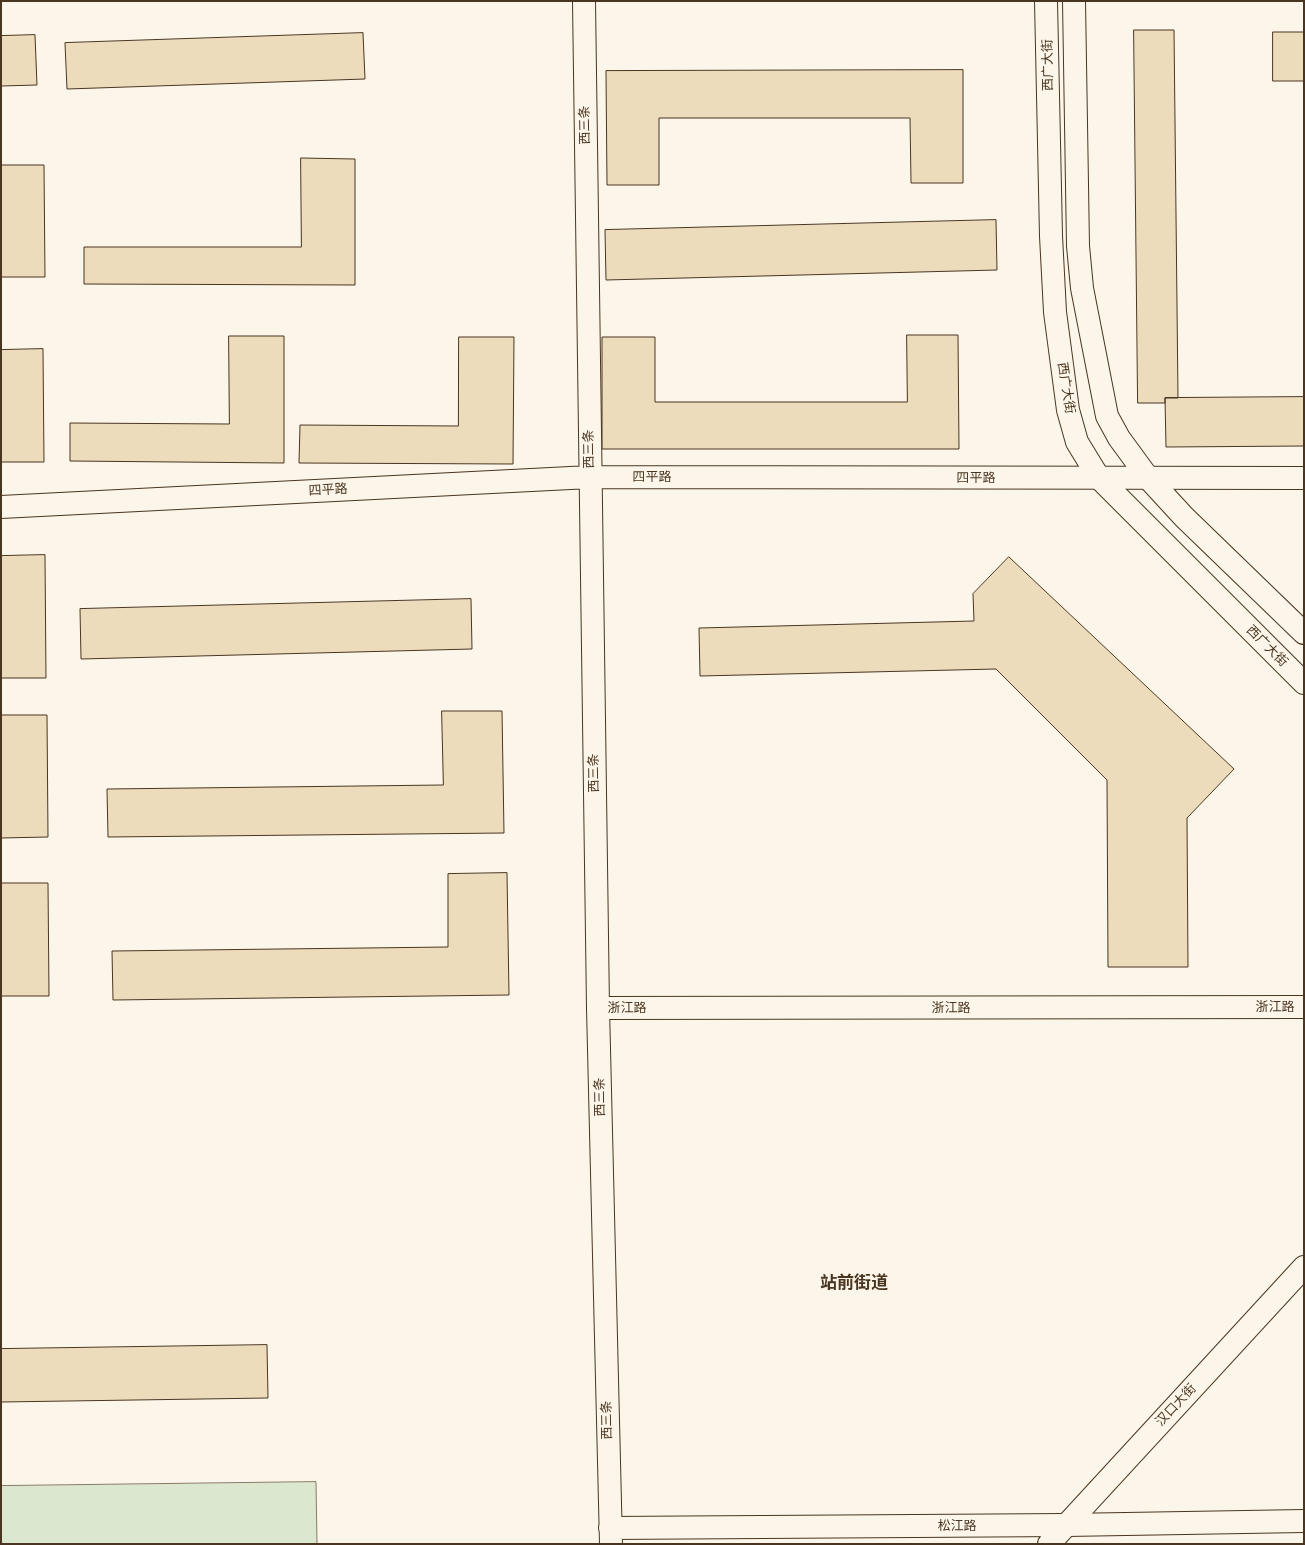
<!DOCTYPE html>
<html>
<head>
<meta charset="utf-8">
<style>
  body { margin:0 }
  #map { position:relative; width:1305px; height:1545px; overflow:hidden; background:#fbf6e9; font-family:Quicksand,sans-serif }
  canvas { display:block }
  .frame { position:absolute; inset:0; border:2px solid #4a3520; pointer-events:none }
</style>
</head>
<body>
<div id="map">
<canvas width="1305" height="1545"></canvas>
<div class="frame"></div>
</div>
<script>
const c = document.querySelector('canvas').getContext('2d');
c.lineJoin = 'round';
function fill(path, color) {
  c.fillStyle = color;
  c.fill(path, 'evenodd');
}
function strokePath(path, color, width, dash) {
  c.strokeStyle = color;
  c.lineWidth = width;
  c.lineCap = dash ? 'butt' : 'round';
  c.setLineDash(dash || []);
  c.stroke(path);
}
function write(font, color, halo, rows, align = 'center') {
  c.font = font + ' Quicksand,"Noto Sans SC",sans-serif';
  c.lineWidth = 3;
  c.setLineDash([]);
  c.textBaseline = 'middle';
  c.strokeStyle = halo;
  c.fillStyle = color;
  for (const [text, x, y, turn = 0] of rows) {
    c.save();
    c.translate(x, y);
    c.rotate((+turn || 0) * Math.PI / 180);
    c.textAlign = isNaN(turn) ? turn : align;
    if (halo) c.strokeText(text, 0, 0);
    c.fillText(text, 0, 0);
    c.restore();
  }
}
const green = new Path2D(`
  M 316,1482 L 317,1544 L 1,1544 L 1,1486 Z`);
fill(green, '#dce7d0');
strokePath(green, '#887966', 1);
const building = new Path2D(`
  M 1134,30 L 1174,30 L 1178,398 L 1165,398 L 1165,403 L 1138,403 Z
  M 1273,32 L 1304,32 L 1304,81 L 1273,81 Z
  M 363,33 L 365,79 L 67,89 L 65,43 Z
  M 35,35 L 37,85 L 1,86 L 1,36 Z
  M 963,70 L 963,183 L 911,183 L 910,118 L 659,118 L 659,185 L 607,185 L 606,71 Z
  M 301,158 L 355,159 L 355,285 L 84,284 L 84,247 L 301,247 Z
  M 1,165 L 44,165 L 45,277 L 1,277 Z
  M 996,220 L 997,270 L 606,280 L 605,230 Z
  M 907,335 L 958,335 L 959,449 L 602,449 L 602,337 L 655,337 L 655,402 L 907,402 Z
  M 229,336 L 284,336 L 284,463 L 70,461 L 70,423 L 229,424 Z
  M 459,337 L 514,337 L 513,464 L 299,463 L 300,425 L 458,426 Z
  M 43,349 L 44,462 L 1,462 L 1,350 Z
  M 1304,397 L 1304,446 L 1166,447 L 1165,398 Z
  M 45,555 L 46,678 L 1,678 L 1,556 Z
  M 1009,557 L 1234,769 L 1187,818 L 1188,967 L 1108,967 L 1107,780 L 996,669 L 700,676 L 699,628 L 974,621 L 973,594 Z
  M 471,599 L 472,649 L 81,659 L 80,609 Z
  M 442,711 L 502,711 L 504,833 L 108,837 L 107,789 L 443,785 Z
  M 1,715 L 47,715 L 48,837 L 1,838 Z
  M 507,873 L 509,995 L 113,1000 L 112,951 L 448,947 L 448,874 Z
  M 1,883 L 48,883 L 49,996 L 1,996 Z
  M 267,1345 L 268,1398 L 1,1402 L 1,1349 Z`);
fill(building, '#ecdcbc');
strokePath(building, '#4a3520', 1);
const minor = new Path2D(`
  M 584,1 L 598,1008 L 611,1544
  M 1,507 L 590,477 L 1304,478
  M 598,1008 L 1304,1007
  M 610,1528 L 1066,1525 L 1304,1521`);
const major = new Path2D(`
  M 1046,1 L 1051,236 L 1055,312 L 1068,410 L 1077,442 L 1099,478 L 1304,683
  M 1074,1 L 1078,246 L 1082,288 L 1107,416 L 1119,438 L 1149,479 L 1184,517 L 1304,633
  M 1049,1544 L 1304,1267`);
strokePath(minor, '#4a3520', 24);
strokePath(major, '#4a3520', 24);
strokePath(minor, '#fbf6e9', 22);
strokePath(major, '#fbf6e9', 22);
write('13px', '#4a3520', '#fbf6e9', [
  ["西广大街",1048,65,-91],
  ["西三条",585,125,-91],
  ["西广大街",1066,388,81],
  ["西三条",589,449,-91],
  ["四平路",652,477],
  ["四平路",976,478],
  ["四平路",328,490,-3],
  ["西广大街",1267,646,45],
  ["西三条",594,773,-91],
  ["浙江路",1275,1007],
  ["浙江路",627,1008],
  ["浙江路",951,1008],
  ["西三条",600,1097,-91],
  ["汉口大街",1176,1405,-47],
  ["西三条",607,1420,-91],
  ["松江路",957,1526]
]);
write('bold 17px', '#4a3520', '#fbf6e9', [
  ["站前街道",854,1283]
]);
</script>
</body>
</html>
